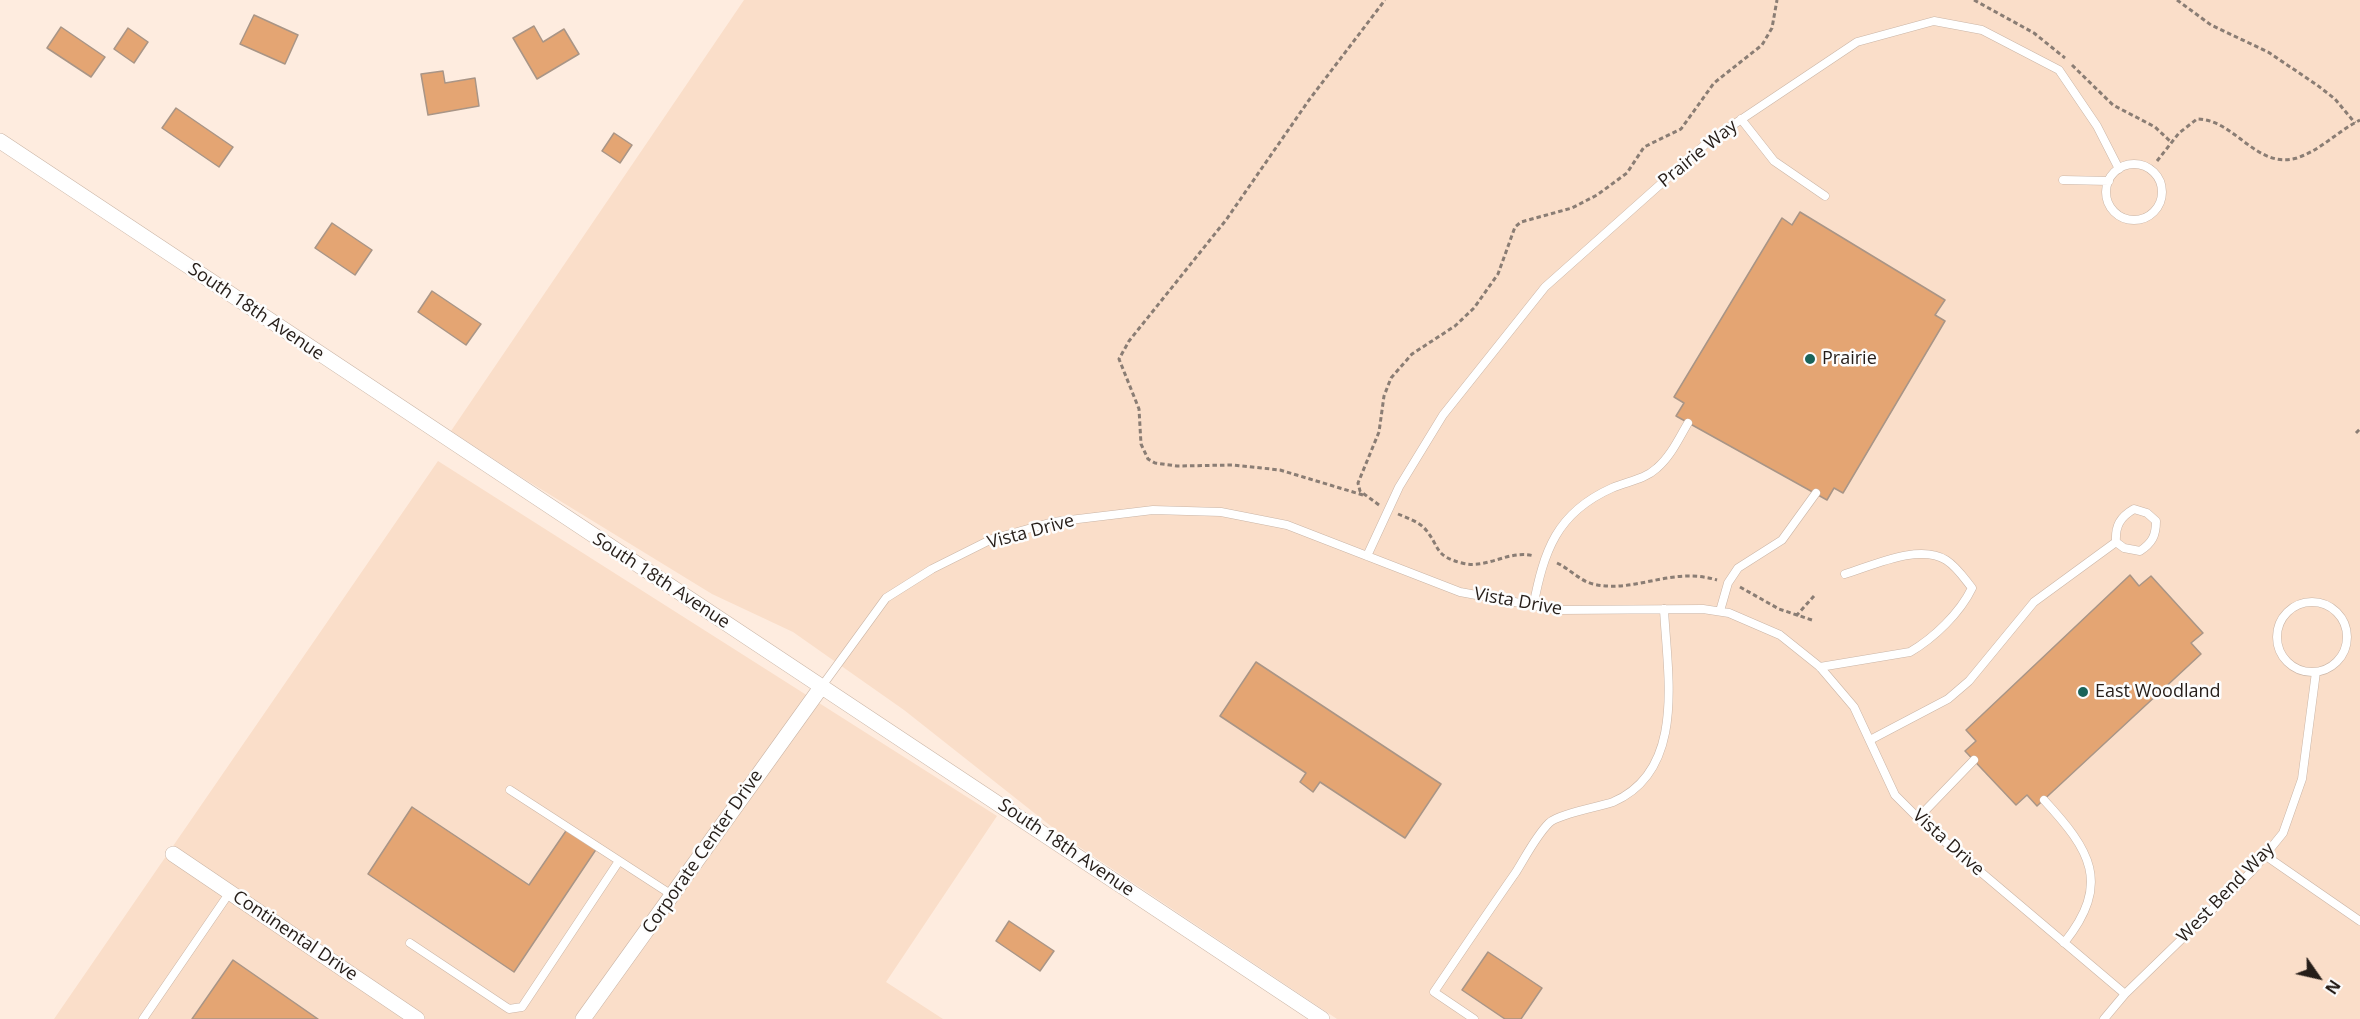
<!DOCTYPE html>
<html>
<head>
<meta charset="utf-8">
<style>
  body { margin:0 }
  #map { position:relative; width:2360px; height:1019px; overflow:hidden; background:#feecdf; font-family:"Open Sans",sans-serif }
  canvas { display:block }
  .north { position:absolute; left:2288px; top:947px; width:60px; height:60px; -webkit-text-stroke:4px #fdfdfd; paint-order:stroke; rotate:124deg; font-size:16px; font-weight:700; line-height:24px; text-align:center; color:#251d18 }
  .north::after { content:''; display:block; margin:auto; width:21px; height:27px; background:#251d18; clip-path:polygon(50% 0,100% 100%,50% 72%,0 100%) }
</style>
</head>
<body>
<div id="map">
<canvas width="2360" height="1019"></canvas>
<div class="north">N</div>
</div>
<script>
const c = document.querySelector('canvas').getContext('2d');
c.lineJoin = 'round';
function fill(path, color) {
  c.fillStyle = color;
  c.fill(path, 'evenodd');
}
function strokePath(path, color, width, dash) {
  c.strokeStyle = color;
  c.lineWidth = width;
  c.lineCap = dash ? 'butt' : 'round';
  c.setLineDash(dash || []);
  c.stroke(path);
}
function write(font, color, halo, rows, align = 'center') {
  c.font = font + ' "Open Sans",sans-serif';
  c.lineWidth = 5;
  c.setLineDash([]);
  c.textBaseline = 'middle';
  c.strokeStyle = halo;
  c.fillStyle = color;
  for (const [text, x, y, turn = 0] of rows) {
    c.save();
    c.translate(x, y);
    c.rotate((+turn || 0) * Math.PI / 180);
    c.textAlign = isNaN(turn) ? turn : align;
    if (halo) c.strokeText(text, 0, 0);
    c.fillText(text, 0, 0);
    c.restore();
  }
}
fill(new Path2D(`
  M 744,0 L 2360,0 L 2360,1019 L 1337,1019 L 1066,838 L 904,710 L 793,632 L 712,594 L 521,477 L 451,431 Z
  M 438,461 L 997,816 L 886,982 L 943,1019 L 54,1019 Z`), '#fadec9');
const building = new Path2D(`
  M 254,15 L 298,35 L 285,64 L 240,44 Z
  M 534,26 L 543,42 L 564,29 L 579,54 L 537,79 L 513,38 Z
  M 61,27 L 105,57 L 91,77 L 47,48 Z
  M 128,28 L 148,42 L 134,63 L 114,49 Z
  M 443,71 L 445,83 L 475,78 L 479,106 L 428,115 L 421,74 Z
  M 176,108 L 233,147 L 219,167 L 162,128 Z
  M 614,133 L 632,145 L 620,163 L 602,151 Z
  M 1800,212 L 1945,300 L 1935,315 L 1945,321 L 1843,493 L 1834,488 L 1827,500 L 1676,416 L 1684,403 L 1674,397 L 1782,218 L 1792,225 Z
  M 332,223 L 372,250 L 355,275 L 315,248 Z
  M 432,291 L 481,324 L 466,345 L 418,312 Z
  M 2130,575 L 2139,586 L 2151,576 L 2203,633 L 2191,643 L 2201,654 L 2037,806 L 2027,795 L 2016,805 L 1965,751 L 1976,741 L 1966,730 Z
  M 1256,662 L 1441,784 L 1405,838 L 1320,782 L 1313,792 L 1300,782 L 1306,773 L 1220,716 Z
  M 412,807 L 529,885 L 568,828 L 597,848 L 514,972 L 368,874 Z
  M 1009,921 L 1054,951 L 1040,971 L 996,941 Z
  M 1488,952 L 1542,988 L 1521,1019 L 1505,1019 L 1462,990 Z
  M 233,960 L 318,1019 L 192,1019 Z`);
fill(building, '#e4a573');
strokePath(building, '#a99586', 1.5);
const service = new Path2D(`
  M 1741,119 L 1774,161 L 1825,196
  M2106 192a28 28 0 1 1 56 0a28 28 0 1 1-56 0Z
  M 2063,180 L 2109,181
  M 1367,556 L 1399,487 L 1443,415 L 1545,287 L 1709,141 L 1857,42 L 1934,21 L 1982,30 L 2059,70 L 2097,126 L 2119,169
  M2277 637a35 35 0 1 1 70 0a35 35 0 1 1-70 0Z
  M 1533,607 C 1544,551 1556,513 1612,488 C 1628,481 1644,480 1657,468 C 1671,456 1679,438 1688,423
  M 1720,611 L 1728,583 L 1738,568 L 1782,540 L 1816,493
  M 1820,667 L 1910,652 C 1934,638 1960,613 1972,588 C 1964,578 1957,567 1946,560 C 1919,543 1872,566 1845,574
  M 822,686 L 886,598 L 932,569 L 992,539 L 1053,522 L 1153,510 L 1221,512 L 1287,525 L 1460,592 L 1558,610 L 1703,609 L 1729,613 L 1780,635 L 1820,667 L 1854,707 L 1895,795 L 1924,824 L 2125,994
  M 1870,740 L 1948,699 L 1969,681 L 2034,602 L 2116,542 L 2124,548 L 2140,551 C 2152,543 2156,536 2156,521 L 2147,513 L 2134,509 C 2120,517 2115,526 2116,542
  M 510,790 L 672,895
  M 2044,800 C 2090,850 2112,883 2064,943
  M 1918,818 L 1974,760
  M 2266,856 L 2360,921
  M 410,943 L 509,1009 L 522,1007 L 619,861
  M 143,1019 L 230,892
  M 1474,1019 L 1434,992 C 1461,952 1488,912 1516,872 C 1526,856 1536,836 1549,823 C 1558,814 1599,807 1613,802 C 1687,770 1667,673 1664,609
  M 2104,1019 L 2125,994 L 2253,870 L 2283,833 L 2302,779 L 2316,672`);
const minor = new Path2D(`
  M 0,141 L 1322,1019
  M 173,854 L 417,1019
  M 583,1019 L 822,686`);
strokePath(service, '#cab5a6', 9);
strokePath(minor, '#cab5a6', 16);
strokePath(new Path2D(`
  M 1974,0 L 2034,33 L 2065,58
  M 2177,0 L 2211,25 L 2268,52 L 2317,85 L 2335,99 L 2355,123
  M 2072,65 L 2113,105 L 2155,127 L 2171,142
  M 2157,161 L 2179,133 L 2197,119 C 2235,119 2256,170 2297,158 C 2321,150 2338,131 2360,120
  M 2356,433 L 2360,429
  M 1363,495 L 1280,470 L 1233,465 L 1177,466 L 1155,463 L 1148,459 L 1141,444 L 1139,409 L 1119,359 L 1129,341 L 1226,220 L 1309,100 L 1385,0
  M 1379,505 L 1360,491 L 1358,483 L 1379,432 L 1384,396 L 1391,378 L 1412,354 L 1455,326 L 1474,308 L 1498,274 L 1515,227 L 1521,222 L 1572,208 L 1597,195 L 1627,173 L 1644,147 L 1681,129 L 1714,83 L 1762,45 L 1772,28 L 1777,0
  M 1398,514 C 1407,518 1420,522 1426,530 C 1440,547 1434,556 1462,563 C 1486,570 1509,549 1534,556
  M 1557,563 C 1570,569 1580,581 1593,584 C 1635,594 1671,566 1717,580
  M 1740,587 L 1779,609 L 1812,620
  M 1796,616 L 1814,596`), '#8a7d74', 3, [4.5, 3]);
strokePath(service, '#fff', 8);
strokePath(minor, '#fff', 15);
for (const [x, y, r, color] of [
  [1810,359,6,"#1a645a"],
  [2083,692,6,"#1a645a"]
]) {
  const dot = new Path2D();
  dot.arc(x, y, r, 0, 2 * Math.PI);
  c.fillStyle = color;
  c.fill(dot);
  strokePath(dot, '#fdfdfd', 2);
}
write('18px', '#251d18', '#fdfdfd', [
  ["Prairie Way",1698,154,-39],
  ["South 18th Avenue",256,312,34],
  ["Vista Drive",1031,532,-15],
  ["South 18th Avenue",661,581,33],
  ["Vista Drive",1518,602,10],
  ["Vista Drive",1948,843,42],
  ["South 18th Avenue",1066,848,34],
  ["Corporate Center Drive",703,852,-55],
  ["West Bend Way",2226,893,-46],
  ["Continental Drive",295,936,34]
]);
write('18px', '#251d18', '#fdfdfd', [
  ["Prairie",1822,359],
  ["East Woodland",2095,692]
], 'left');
</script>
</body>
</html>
